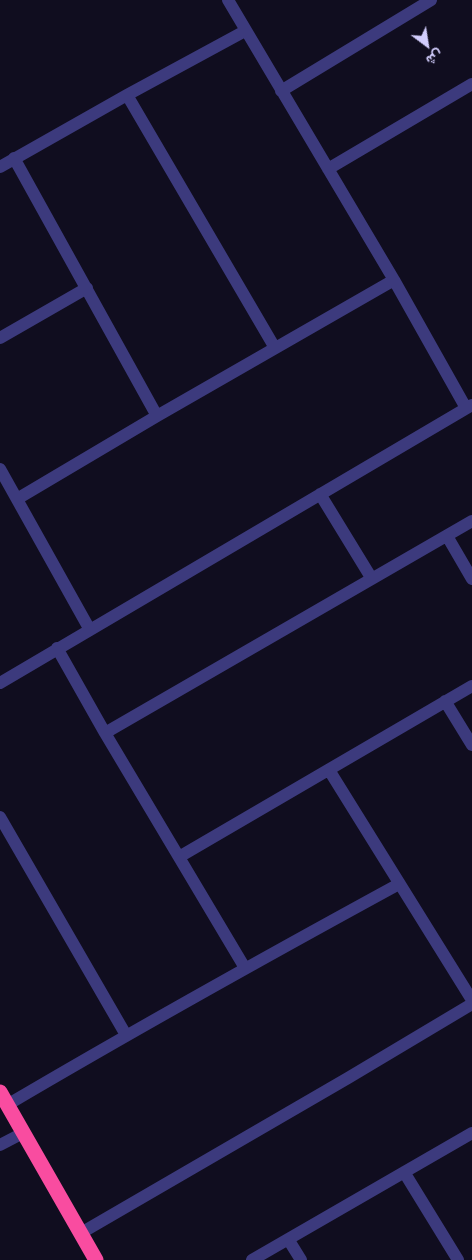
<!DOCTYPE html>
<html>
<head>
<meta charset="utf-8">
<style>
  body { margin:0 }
  #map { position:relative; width:472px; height:1260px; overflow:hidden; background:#100d1f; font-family:"PT Sans Narrow",Vazirmatn,sans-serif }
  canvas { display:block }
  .north { position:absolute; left:402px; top:20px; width:50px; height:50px; -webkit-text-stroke:4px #100d1f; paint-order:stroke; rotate:149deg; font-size:14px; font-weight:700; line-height:20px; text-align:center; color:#d2cdfd }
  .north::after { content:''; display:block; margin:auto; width:18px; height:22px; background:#d2cdfd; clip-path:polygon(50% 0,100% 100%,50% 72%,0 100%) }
</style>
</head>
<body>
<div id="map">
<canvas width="472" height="1260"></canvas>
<div class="north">ش</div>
</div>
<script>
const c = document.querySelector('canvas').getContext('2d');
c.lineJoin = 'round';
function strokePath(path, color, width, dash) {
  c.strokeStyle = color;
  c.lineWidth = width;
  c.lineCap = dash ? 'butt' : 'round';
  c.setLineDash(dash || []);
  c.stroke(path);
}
strokePath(new Path2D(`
  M 228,0 L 394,280 L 466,408
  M 281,91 L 431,0
  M 127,95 L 275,348
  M 14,158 L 157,416
  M 0,167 L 127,95 L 245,31
  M 328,169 L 472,84
  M 0,338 L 87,288
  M 0,469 L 90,630
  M 320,494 L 372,579
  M 17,499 L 157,416 L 394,280
  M 447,536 L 472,579
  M 57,648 L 105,733 L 245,968
  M 0,683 L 472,405
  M 445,701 L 472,745
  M 105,733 L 472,521
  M 329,770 L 472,1000
  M 0,817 L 126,1035
  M 179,857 L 472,686
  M 7,1105 C 136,1029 267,956 399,884
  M 0,1145 L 23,1133
  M 404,1172 L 458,1260
  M 81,1233 L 348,1078 L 472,1004
  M 288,1239 L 301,1260
  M 252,1260 L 472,1133`), '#3c3a7d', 12);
strokePath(new Path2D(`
  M 0,1092 L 96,1260`), '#f94ca0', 15);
</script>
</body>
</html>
